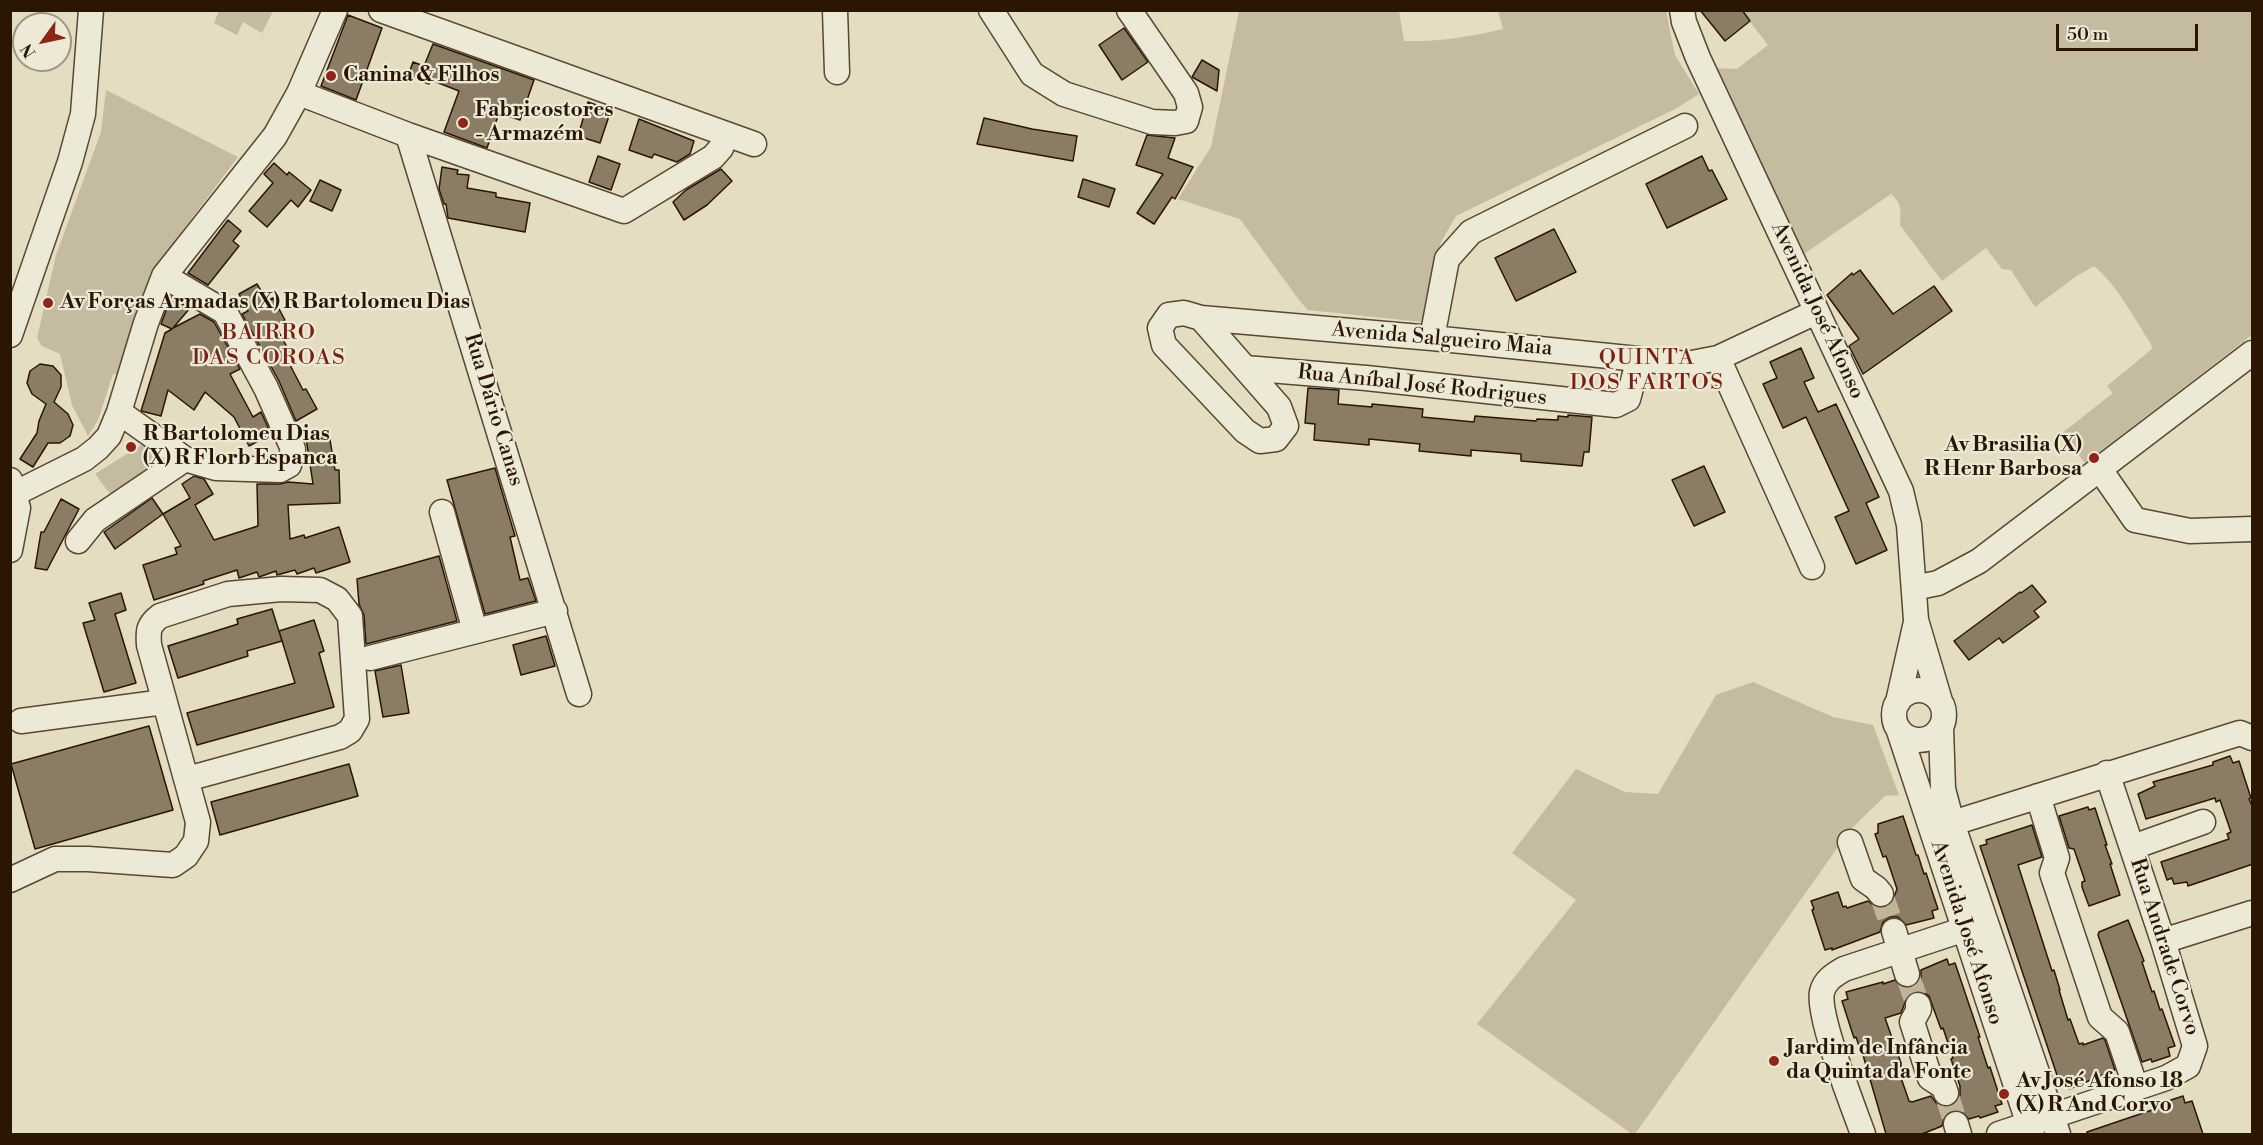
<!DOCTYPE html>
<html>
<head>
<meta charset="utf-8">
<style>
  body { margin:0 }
  #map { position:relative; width:2263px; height:1145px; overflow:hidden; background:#e4ddc1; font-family:"Libre Bodoni",serif }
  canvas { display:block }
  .frame { position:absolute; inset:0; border:12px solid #2a1602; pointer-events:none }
  .north { position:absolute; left:12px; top:12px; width:60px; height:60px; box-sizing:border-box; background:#ede9d7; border:2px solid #9f9582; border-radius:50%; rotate:237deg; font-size:16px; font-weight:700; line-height:24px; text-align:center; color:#2a1602 }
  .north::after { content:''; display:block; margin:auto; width:21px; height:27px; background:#8f2418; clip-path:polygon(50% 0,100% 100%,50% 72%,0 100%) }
  .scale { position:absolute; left:2056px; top:24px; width:142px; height:27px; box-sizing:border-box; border:3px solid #2a1602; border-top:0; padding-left:8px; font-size:18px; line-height:21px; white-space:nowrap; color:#2a1602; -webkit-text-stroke:4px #ede9d7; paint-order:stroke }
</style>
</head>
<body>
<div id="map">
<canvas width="2263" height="1145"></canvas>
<div class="frame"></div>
<div class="north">N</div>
<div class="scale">50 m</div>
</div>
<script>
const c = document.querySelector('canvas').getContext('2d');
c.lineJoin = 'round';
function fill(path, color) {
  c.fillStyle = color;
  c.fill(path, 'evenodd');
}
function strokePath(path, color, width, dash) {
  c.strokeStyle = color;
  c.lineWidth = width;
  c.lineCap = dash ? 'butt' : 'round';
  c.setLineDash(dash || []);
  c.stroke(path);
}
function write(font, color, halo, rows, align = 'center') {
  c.font = font + ' "Libre Bodoni",serif';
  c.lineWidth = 4.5;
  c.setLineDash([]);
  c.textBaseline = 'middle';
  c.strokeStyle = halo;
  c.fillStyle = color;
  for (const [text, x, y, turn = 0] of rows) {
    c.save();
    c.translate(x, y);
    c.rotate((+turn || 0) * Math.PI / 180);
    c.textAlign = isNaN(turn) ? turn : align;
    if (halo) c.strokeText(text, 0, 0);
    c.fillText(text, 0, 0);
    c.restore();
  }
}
fill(new Path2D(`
  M 219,11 L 219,10 L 273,11 L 262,33 L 243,22 L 237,35 L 214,23 Z
  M 1239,11 L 1399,11 L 1404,41 C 1438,42 1470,37 1503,29 L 1498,11 L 1666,11 L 1675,55 L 1699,94 L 1677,108 L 1456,216 L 1441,242 L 1422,322 L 1308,310 L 1299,300 L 1240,219 L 1178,199 L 1211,147 Z
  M 1742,11 L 2252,11 L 2252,335 L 2085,463 L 2061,434 L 2113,393 L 2107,386 L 2152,349 L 2151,344 C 2134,318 2118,286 2094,266 L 2075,277 L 2035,307 L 2011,270 L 2002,269 L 1986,248 L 1942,281 L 1900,225 C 1901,212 1902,203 1891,194 L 1804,254 L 1714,68 L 1737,69 L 1768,45 Z
  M 106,90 L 238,157 L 159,262 L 144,297 L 119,374 L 113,374 L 98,420 L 88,436 L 72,405 L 60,354 L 42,346 L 37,338 L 56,255 L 101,132 Z
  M 146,442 L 164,455 L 164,462 L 114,499 L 95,474 Z
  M 1753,682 L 1833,717 L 1873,725 L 1899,795 L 1885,796 L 1850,830 L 1635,1134 L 1632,1134 L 1477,1024 L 1576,900 L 1512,853 L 1576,769 L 1625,792 L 1658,794 L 1716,695 Z`), '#c4bba1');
const building = new Path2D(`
  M 1700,10 L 1742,10 L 1750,21 L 1725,41 Z
  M 348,15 L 382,28 L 356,100 L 321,86 Z
  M 1124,28 L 1148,62 L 1122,80 L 1099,45 Z
  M 433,44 L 534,80 L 520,120 L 499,113 L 487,148 L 444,132 L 459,91 L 431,80 L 429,84 L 408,76 L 413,62 L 424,66 Z
  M 1202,60 L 1219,70 L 1217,91 L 1192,77 Z
  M 588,102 L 611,110 L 600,143 L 578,136 Z
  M 984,118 L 1032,129 L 1077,136 L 1073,161 L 977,144 Z
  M 639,119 L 694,141 L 690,154 L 677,162 L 654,154 L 652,158 L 629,150 Z
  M 1147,135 L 1175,138 L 1168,158 L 1193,167 L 1175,199 L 1172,197 L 1154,224 L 1137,213 L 1163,174 L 1136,165 Z
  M 598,156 L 620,164 L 611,190 L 589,182 Z
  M 1702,156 L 1709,171 L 1712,170 L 1727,199 L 1667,228 L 1646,184 Z
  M 274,163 L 287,175 L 289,172 L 311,190 L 298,207 L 291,200 L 267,227 L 249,211 L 273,183 L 264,174 Z
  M 442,167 L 458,170 L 457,174 L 469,175 L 467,188 L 496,193 L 496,197 L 530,203 L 525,232 L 448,218 L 446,204 L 444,204 L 439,189 Z
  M 721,169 L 732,181 L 707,205 L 684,220 L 673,202 L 686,190 Z
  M 1083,179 L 1115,189 L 1109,207 L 1078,197 Z
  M 320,180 L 341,190 L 332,211 L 310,201 Z
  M 228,220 L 241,231 L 233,241 L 239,246 L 208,285 L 188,273 Z
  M 1554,229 L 1576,272 L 1516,301 L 1495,258 Z
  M 1860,270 L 1893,314 L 1934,286 L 1952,311 L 1863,374 L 1849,346 L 1859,339 L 1827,295 L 1852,273 L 1853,275 Z
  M 257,284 L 267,301 L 273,298 L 285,320 L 275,325 L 294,360 L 289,363 L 303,390 L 306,389 L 317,409 L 296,421 L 279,381 L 242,314 L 248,311 L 239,294 Z
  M 171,297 L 190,308 L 173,328 L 200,314 L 214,322 L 240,369 L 230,374 L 253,417 L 261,412 L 271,434 L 249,446 L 234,417 L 205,392 L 194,410 L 168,390 L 161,416 L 141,411 L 165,333 L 172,329 L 161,324 Z
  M 1801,348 L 1814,378 L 1804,382 L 1818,412 L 1836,404 L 1879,497 L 1866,503 L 1887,550 L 1856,564 L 1835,517 L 1849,511 L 1806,417 L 1783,428 L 1763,384 L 1777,378 L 1770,362 Z
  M 40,364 L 53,366 L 61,375 L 61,387 L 54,402 L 68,414 L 73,425 L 70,436 L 60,443 L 48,443 L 33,467 L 20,459 L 37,433 L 39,421 L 46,404 L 32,394 L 27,383 L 30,371 Z
  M 1308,388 L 1339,390 L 1338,404 L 1372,407 L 1372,404 L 1423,409 L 1422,417 L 1474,422 L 1475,416 L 1536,421 L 1537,419 L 1558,420 L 1558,416 L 1568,417 L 1568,415 L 1592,417 L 1589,452 L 1584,452 L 1582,466 L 1521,461 L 1521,454 L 1471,450 L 1471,456 L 1419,451 L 1420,444 L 1369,439 L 1369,445 L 1314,440 L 1315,424 L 1305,423 Z
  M 329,434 L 335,470 L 339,470 L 340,503 L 288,505 L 290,539 L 304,535 L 305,538 L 339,527 L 350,562 L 316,573 L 314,568 L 297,574 L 295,570 L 277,575 L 276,571 L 259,577 L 257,572 L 239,578 L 237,570 L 203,581 L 204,584 L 154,600 L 143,565 L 177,554 L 175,548 L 181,546 L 163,514 L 190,498 L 182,484 L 194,476 L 204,479 L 213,494 L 195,505 L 214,540 L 258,526 L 257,484 L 280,484 L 288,482 L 313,484 L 306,438 Z
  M 1704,466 L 1725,512 L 1694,526 L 1672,480 Z
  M 495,468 L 515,536 L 510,537 L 520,580 L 528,578 L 536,601 L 485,614 L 447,480 Z
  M 152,498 L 163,514 L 115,549 L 104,532 Z
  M 61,499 L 79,509 L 47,570 L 35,568 L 41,532 L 44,532 Z
  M 439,556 L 457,621 L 366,644 L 364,615 L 359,604 L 357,579 Z
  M 2032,585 L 2046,602 L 2034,611 L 2039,617 L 2003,643 L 1999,638 L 1969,660 L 1954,641 L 2020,592 L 2021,593 Z
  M 121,593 L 126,610 L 115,614 L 136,683 L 104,692 L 83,623 L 95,620 L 89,603 Z
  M 272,609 L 282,641 L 247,651 L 248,656 L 178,678 L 168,646 L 238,624 L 237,619 Z
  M 314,620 L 324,651 L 319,653 L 334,707 L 197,745 L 187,713 L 295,683 L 279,631 Z
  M 546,636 L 555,666 L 521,675 L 513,645 Z
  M 401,665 L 409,713 L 383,717 L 375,671 Z
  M 149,726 L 173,810 L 35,849 L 11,764 Z
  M 2230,756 L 2233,763 L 2239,761 L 2251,798 L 2249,799 L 2253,808 L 2253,864 L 2188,886 L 2187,882 L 2174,884 L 2172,878 L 2167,880 L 2161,862 L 2229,839 L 2227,834 L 2231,832 L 2220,800 L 2216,802 L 2215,798 L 2146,819 L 2138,794 L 2155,786 L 2153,782 L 2213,765 L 2213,762 Z
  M 349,764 L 358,796 L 220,835 L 211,802 Z
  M 2088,807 L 2089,810 L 2095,808 L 2107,845 L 2105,845 L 2112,864 L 2110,864 L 2120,895 L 2089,906 L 2082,887 L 2082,882 L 2085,881 L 2074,849 L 2069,848 L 2059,816 Z
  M 1903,816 L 1916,855 L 1918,855 L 1924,874 L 1926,873 L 1938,909 L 1932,911 L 1934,918 L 1906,925 L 1898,917 L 1890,917 L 1883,922 L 1880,932 L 1832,950 L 1832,948 L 1825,950 L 1812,910 L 1814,909 L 1811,901 L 1838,892 L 1843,907 L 1846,906 L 1847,908 L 1868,901 L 1877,908 L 1884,908 L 1891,905 L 1897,889 L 1886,856 L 1883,857 L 1875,834 L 1878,833 L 1878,824 Z
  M 2032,825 L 2042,857 L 2018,865 L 2052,971 L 2054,970 L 2060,990 L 2059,990 L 2068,1020 L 2070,1019 L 2079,1044 L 2083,1043 L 2083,1045 L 2103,1038 L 2105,1040 L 2115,1070 L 2069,1089 L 2066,1082 L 2060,1084 L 1980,846 L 1987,844 L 1986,840 Z
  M 2128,920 L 2144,961 L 2142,962 L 2152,992 L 2154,991 L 2160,1010 L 2162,1009 L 2175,1046 L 2168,1048 L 2170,1056 L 2152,1062 L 2151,1059 L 2142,1062 L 2098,935 L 2099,932 Z
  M 1947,959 L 1949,965 L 1955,963 L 1980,1037 L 1978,1037 L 1988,1068 L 1990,1067 L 2002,1104 L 1995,1106 L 1998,1112 L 1980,1118 L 1979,1116 L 1969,1119 L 1960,1110 L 1951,1111 L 1945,1115 L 1942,1126 L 1922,1134 L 1886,1134 L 1863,1055 L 1862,1055 L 1856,1037 L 1854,1038 L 1842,1001 L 1848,999 L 1846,992 L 1883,982 L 1883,984 L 1895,980 L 1903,988 L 1912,987 L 1918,983 L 1921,978 L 1921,970 ZM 1914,991 L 1922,992 L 1929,996 L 1941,1029 L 1943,1028 L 1953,1058 L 1951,1059 L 1960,1086 L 1960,1095 L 1956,1103 L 1950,1107 L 1943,1107 L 1937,1104 L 1931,1096 L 1912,1102 L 1909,1101 L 1898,1069 L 1901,1068 L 1901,1063 L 1885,1018 L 1901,1013 L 1908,995 Z
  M 2183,1096 L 2185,1103 L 2192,1101 L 2203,1134 L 2087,1134 L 2087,1132 L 2149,1111 L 2166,1104 L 2165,1102 Z`);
fill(building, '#8b7d65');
strokePath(building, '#2a1602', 1.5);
strokePath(new Path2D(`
  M 1881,894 L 1894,931
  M 1907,974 L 1918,1005
  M 1946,1093 L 1956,1124`), '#bfb59b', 24, [24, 12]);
const minor = new Path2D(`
  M 381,10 L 754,144
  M 835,10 L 837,72
  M 991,10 L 1032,74 L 1064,94 L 1152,122 L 1175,123 L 1186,121 L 1190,107 L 1186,93 L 1129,10
  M 1682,10 L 1684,22 L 1698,58 L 1901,491 L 1909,525 L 1916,620 L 1940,701
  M 299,93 L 408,135 L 579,694
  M 408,135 L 624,211 L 713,157 L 721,148 L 726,134
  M 1184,313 L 1201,318 L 1279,407 L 1286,426 L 1276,439 L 1260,441 L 1245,431 L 1164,345 L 1160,328 L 1169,315 Z
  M 1201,318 L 1432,338 L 1687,364 L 1718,358 L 1816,312
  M 10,335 L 70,162 L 83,114 L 91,10
  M 1432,338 L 1447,259 L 1471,232 L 1685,126
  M 1718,358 L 1812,567
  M 1245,368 L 1366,378 L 1616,405 L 1628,399 L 1639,359
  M 119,412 L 185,459 L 216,468 L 280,470 L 289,465 L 293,449 L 266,388 L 225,312 L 164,276
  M 2101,471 L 2135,520 L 2190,531 L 2252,529
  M 10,480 L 18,508 L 10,550
  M 10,496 L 84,459 L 98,448 L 109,436 L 119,412 L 146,323 L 164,276 L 275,136 L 299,93 L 335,10
  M 442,512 L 475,631
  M 78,541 L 95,520 L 185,459
  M 1914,588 L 1938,583 L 1979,561 L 2252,353
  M 370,658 L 555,611
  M1894 715a25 25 0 1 1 50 0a25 25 0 1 1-50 0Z
  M 1898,702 L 1916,622
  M 21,721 L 164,702
  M 1941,728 L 1943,789 L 1952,823 L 2058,1134
  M 1899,731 L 2032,1134
  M 2038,796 L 2057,858 L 2052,873 L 2100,1017 L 2117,1032 L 2136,1088
  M 1937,828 L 2240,733 L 2252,738
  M 1850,842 L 1863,879 L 1876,888 L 1881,894
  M 2133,847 L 2203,822
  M 10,880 L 55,859 L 88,859 L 173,865 L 186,856 L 196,841 L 198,822 L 149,645 C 148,631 148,625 160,616 L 228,594 L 281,589 L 320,590 L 337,599 L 350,616 L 357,719 L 350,731 L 340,737 L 187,779
  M 1894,931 L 1907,974
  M 2163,941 L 2252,913
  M 1918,1005 L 1919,1009 L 1912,1022 L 1930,1078 L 1944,1087 L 1946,1093
  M 1956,1124 L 1959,1134
  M 1863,1134 C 1853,1106 1817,1016 1822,992 C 1825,980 1834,975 1844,969 L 1965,929
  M 1999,1134 L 2166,1078 L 2188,1066 L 2195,1046 L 2163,941 L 2107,773`);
strokePath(minor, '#584832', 27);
strokePath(minor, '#ede9d7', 24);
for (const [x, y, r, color] of [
  [331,76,6,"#8f2418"],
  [463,123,6,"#8f2418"],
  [48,303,6,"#8f2418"],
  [131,447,6,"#8f2418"],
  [2094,458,6,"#8f2418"],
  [1774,1061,6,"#8f2418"],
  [2004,1094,6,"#8f2418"]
]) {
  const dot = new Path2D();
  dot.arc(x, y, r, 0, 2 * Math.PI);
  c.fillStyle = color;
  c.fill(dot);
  strokePath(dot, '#ede9d7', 2);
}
write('bold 21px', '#2a1602', '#ede9d7', [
  ["Canina & Filhos",343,76],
  ["Fabricostores",475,111],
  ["- Armazém",475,135],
  ["Av Forças Armadas (X) R Bartolomeu Dias",60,303],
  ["R Bartolomeu Dias",143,435],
  ["(X) R Florb Espanca",143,459],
  ["Av Brasilia (X)",2082,446,"right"],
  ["R Henr Barbosa",2082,470,"right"],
  ["Jardim de Infância",1786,1049],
  ["da Quinta da Fonte",1786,1073],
  ["Av José Afonso 18",2016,1082],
  ["(X) R And Corvo",2016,1106]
], 'left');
write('21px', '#2a1602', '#ede9d7', [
  ["Avenida José Afonso",1817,311,65],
  ["Avenida Salgueiro Maia",1442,340,5],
  ["Rua Aníbal José Rodrigues",1422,386,6],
  ["Rua Dário Canas",493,410,73],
  ["Avenida José Afonso",1966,933,72],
  ["Rua Andrade Corvo",2164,947,72]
]);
c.letterSpacing = '1.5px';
write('22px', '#7a1f14', '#ede9d7', [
  ["BAIRRO",269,334],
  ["DAS COROAS",269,359],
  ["QUINTA",1647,359],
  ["DOS FARTOS",1647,384]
]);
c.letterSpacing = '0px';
</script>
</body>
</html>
